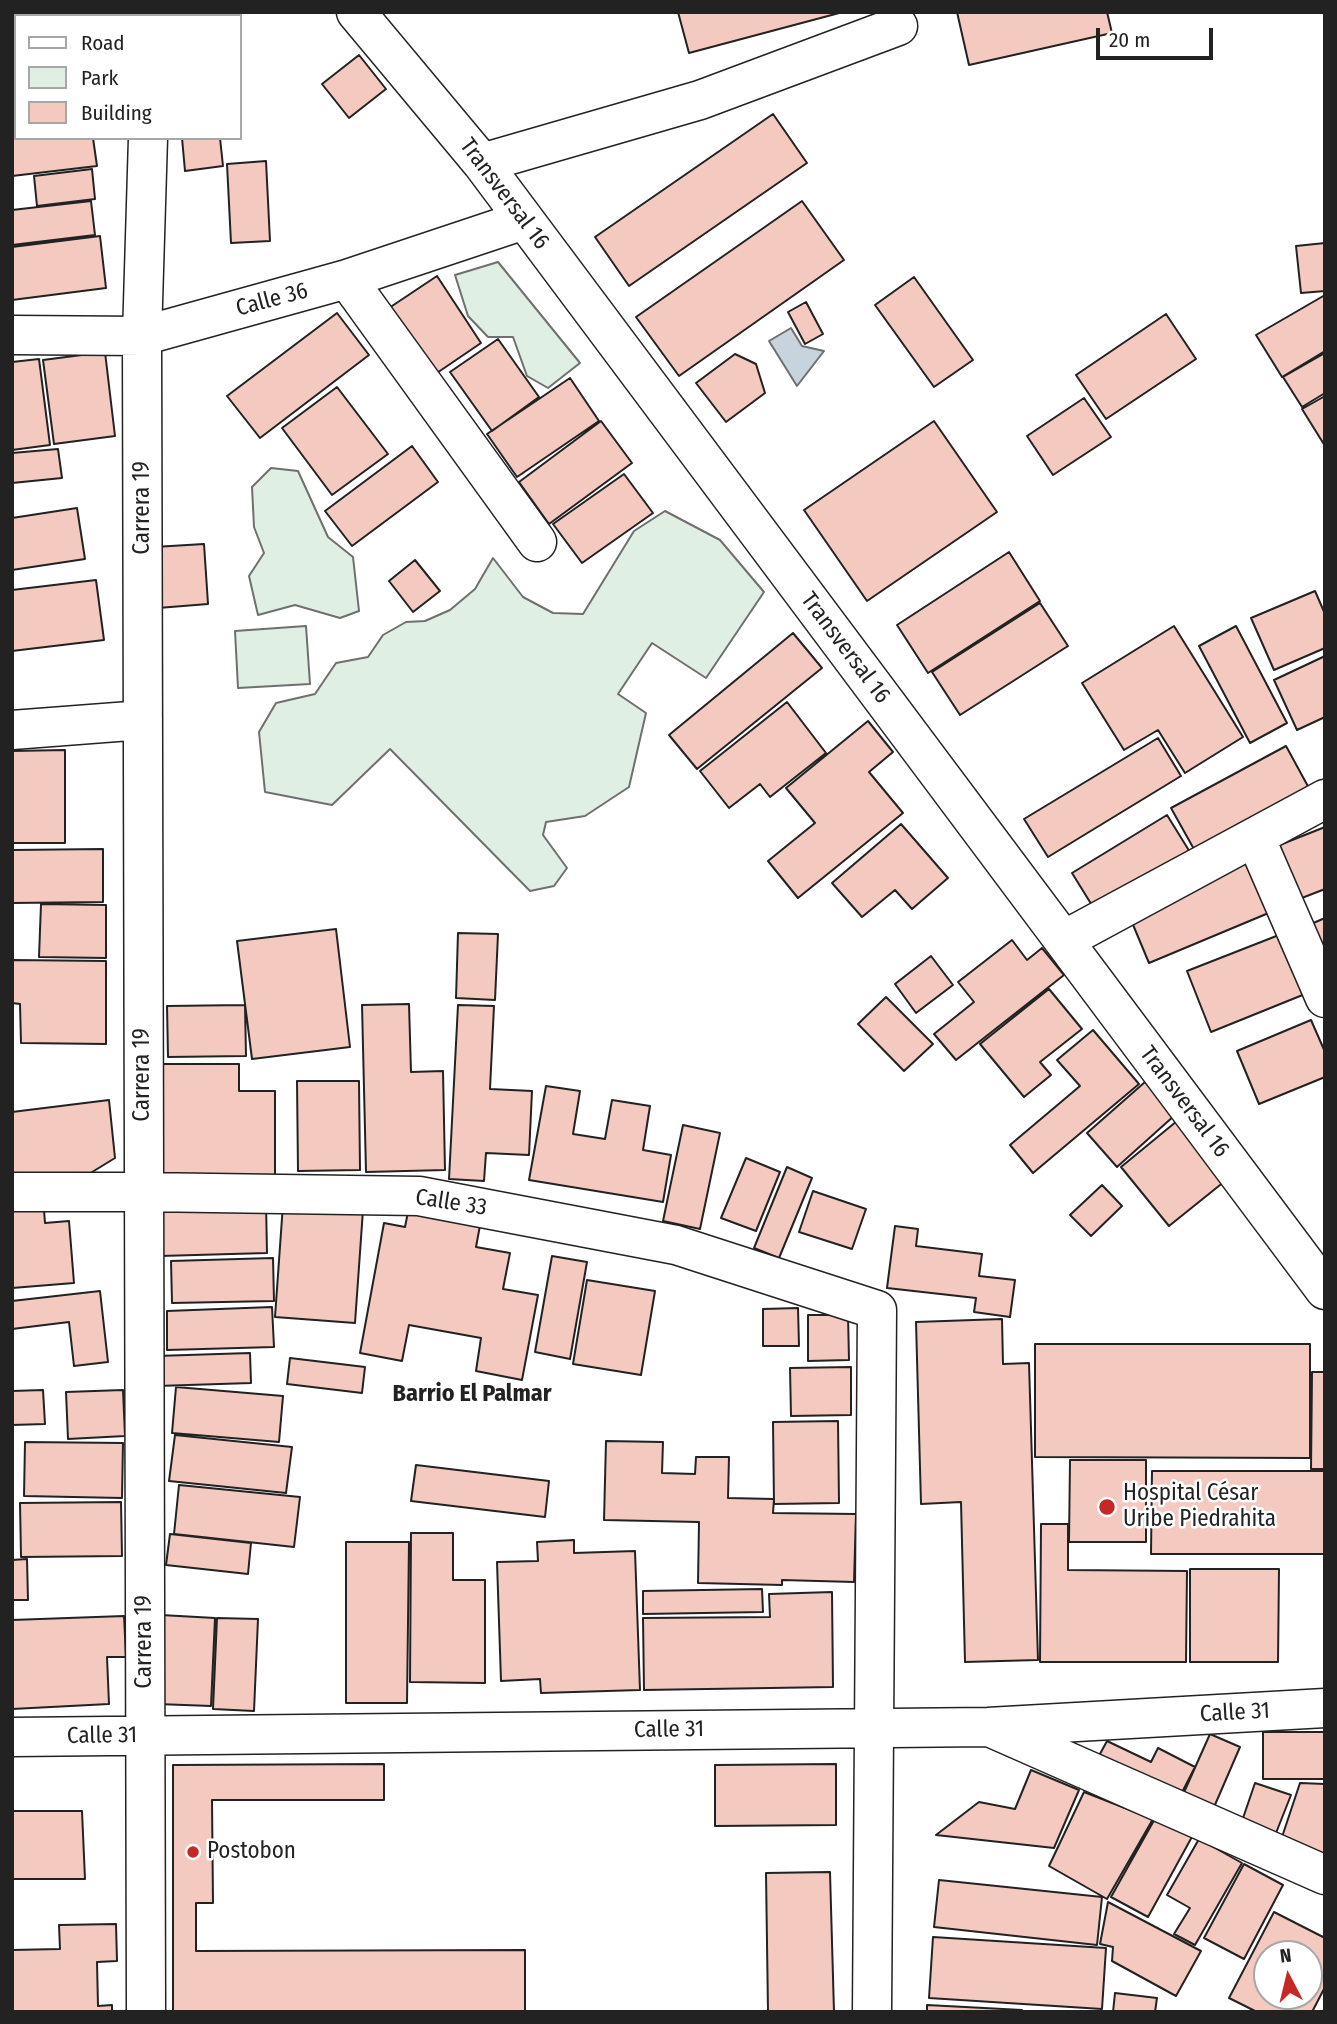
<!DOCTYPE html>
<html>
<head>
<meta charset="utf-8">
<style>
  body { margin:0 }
  #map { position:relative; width:1337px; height:2024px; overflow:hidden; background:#fff; font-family:"Fira Sans Condensed",sans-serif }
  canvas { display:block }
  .frame { position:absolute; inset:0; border:14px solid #222; pointer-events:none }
  .legend { position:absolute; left:14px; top:14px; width:228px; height:126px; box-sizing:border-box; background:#fff; border:2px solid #a7a7a7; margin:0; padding:9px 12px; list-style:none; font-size:21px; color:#222 }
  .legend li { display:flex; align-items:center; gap:14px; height:35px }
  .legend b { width:35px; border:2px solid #a7a7a7 }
  .north { position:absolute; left:1253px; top:1940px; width:70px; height:70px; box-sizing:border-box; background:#fff; border:2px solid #a7a7a7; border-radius:50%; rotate:353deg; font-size:19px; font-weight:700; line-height:28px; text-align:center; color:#222 }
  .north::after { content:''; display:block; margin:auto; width:24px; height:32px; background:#c62828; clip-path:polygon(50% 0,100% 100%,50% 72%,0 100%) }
  .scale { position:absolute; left:1096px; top:28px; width:117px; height:32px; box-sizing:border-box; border:4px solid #222; border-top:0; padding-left:9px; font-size:21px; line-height:24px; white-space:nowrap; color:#222; -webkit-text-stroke:5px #fff; paint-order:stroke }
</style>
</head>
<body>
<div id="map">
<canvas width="1337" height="2024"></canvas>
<div class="frame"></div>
<ul class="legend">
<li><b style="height:9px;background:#fff"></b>Road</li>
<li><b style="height:19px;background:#e0efe3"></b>Park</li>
<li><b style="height:19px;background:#f3c9c0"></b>Building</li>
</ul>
<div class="north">N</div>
<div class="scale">20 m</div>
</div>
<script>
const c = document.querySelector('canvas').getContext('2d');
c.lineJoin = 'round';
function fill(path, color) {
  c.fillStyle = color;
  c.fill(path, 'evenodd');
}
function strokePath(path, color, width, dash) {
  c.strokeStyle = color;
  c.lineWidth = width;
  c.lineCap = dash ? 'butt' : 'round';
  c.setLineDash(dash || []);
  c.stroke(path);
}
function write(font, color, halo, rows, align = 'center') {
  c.font = font + ' "Fira Sans Condensed",sans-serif';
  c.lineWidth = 5;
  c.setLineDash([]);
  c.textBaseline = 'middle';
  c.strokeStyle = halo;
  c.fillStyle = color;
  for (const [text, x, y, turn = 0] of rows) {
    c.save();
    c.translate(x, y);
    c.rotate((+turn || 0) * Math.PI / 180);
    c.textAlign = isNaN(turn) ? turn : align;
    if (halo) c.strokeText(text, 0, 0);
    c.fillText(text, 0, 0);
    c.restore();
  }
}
const green = new Path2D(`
  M 498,262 L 580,363 L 548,388 L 527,376 L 513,337 L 488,337 L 468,316 L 455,275 Z
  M 271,468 L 298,471 L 328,537 L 353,557 L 359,611 L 340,618 L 295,605 L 258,615 L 249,576 L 264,553 L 254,527 L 252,487 Z
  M 665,511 L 720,540 L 764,592 L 706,678 L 652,643 L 618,694 L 646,713 L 629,787 L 585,816 L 546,822 L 543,835 L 567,868 L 554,886 L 530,891 L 390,749 L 332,805 L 265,792 L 259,732 L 276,703 L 315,694 L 336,663 L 368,657 L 383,635 L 406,622 L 425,621 L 450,610 L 475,589 L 493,558 L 523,597 L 553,613 L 583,614 L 634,531 Z
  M 306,626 L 310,684 L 238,688 L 235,631 Z`);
fill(green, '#e0efe3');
strokePath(green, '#6f6f6f', 2);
const water = new Path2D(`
  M 791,328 L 802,346 L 824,351 L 797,386 L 769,341 Z`);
fill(water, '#c7d3dd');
strokePath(water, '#6f6f6f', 2);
const building = new Path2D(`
  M 678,12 L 843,12 L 689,53 Z
  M 957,12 L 1107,12 L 1112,33 L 969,65 Z
  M 16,40 L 16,82 L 12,54 L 12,41 Z
  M 359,55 L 386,89 L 349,118 L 322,84 Z
  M 773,114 L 807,163 L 629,286 L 595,237 Z
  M 12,138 L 93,138 L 97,166 L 12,176 Z
  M 182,138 L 220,138 L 223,166 L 185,171 Z
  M 266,161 L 270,241 L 231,243 L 227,164 Z
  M 92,169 L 95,199 L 37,206 L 34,176 Z
  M 91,201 L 95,235 L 12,245 L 12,210 Z
  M 802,201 L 844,260 L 679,376 L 636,317 Z
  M 100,236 L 106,288 L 12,300 L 12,247 Z
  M 1325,243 L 1325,291 L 1301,293 L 1296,246 Z
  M 437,276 L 481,343 L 431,377 L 386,310 Z
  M 914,277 L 973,360 L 934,387 L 875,305 Z
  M 1325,295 L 1325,351 L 1282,377 L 1256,335 Z
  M 806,302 L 823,334 L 805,344 L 788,312 Z
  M 337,313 L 369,355 L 260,438 L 227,396 Z
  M 1166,314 L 1196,359 L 1106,419 L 1076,375 Z
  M 498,339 L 539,397 L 492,431 L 450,372 Z
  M 105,352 L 115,436 L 54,444 L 43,360 Z
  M 1325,353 L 1325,393 L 1302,407 L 1283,377 Z
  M 735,354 L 756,364 L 765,393 L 726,422 L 696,383 Z
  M 39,359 L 50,445 L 12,450 L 12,362 Z
  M 570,378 L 599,421 L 517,477 L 487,434 Z
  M 337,387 L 388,454 L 332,495 L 282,428 Z
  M 1325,396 L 1325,446 L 1302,409 Z
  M 1084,398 L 1111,437 L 1053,475 L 1027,436 Z
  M 601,421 L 632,463 L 549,524 L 519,482 Z
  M 934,421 L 997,512 L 867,601 L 804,510 Z
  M 412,446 L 438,482 L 352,546 L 325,511 Z
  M 58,449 L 62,478 L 12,483 L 12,453 Z
  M 624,474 L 653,513 L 582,563 L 553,524 Z
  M 77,508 L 85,559 L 12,570 L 12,518 Z
  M 204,544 L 208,604 L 158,608 L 154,547 Z
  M 1009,552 L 1040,601 L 928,673 L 897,625 Z
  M 415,560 L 440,591 L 413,612 L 389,581 Z
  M 96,580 L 104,640 L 12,651 L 12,590 Z
  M 1315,591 L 1325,614 L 1325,648 L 1274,670 L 1251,618 Z
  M 1040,603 L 1068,646 L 960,715 L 932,672 Z
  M 1174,626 L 1243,737 L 1185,773 L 1158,730 L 1124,750 L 1082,683 Z
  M 1236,626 L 1287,723 L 1250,743 L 1199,646 Z
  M 793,633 L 822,668 L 697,769 L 669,735 Z
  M 1325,656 L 1325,717 L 1297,730 L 1274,680 Z
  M 787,702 L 826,753 L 770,797 L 760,784 L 729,808 L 700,771 Z
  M 868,721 L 893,752 L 869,772 L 903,813 L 798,898 L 768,861 L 815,823 L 786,788 Z
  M 1158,738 L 1181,776 L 1048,857 L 1024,819 Z
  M 1286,746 L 1310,790 L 1195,851 L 1171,808 Z
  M 65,750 L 65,843 L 12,843 L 12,751 Z
  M 1167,815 L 1193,857 L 1098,915 L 1072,873 Z
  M 901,824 L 948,878 L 912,909 L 895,890 L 862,917 L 832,883 Z
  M 1325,827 L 1325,889 L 1289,903 L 1267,850 Z
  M 103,849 L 103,902 L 12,903 L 12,850 Z
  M 1248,857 L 1271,912 L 1149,963 L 1126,908 Z
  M 41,904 L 106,905 L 106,958 L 39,957 Z
  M 1325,918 L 1325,975 L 1304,927 Z
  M 336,929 L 350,1047 L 252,1059 L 237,941 Z
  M 458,933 L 498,934 L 495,1000 L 456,998 Z
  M 1284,933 L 1310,992 L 1211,1032 L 1187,971 Z
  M 1012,940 L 1027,960 L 1042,948 L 1064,975 L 956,1060 L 934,1034 L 974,1002 L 958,982 Z
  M 931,956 L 953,985 L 916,1013 L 895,984 Z
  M 12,960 L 106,961 L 106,1044 L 21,1043 L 20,1004 L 12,1003 Z
  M 1049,989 L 1082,1029 L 1040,1062 L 1051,1075 L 1024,1097 L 980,1044 Z
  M 886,997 L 933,1044 L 904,1071 L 858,1024 Z
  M 409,1004 L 411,1072 L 443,1071 L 445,1170 L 366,1172 L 362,1005 Z
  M 245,1005 L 246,1056 L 168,1057 L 167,1006 Z
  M 458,1005 L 494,1006 L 490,1089 L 532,1091 L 529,1155 L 486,1153 L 484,1181 L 449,1179 Z
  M 1311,1020 L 1325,1052 L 1325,1077 L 1259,1104 L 1237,1051 Z
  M 1093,1030 L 1139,1084 L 1033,1173 L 1010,1145 L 1080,1086 L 1057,1060 Z
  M 160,1064 L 239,1064 L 239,1091 L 275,1091 L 275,1176 L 159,1176 Z
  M 297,1081 L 359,1081 L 360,1170 L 298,1171 Z
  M 1145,1082 L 1175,1115 L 1117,1167 L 1087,1133 Z
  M 546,1086 L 580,1091 L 573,1134 L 605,1139 L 612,1100 L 650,1106 L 643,1150 L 671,1155 L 663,1202 L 529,1180 Z
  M 109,1100 L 115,1158 L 84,1177 L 12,1179 L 12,1112 Z
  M 1177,1121 L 1225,1181 L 1169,1226 L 1121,1167 Z
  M 683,1125 L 720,1133 L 700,1229 L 663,1221 Z
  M 746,1158 L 780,1172 L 756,1231 L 721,1218 Z
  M 787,1167 L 812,1178 L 779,1258 L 754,1248 Z
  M 1102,1185 L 1122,1206 L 1091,1236 L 1070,1215 Z
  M 813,1191 L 866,1209 L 852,1249 L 799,1232 Z
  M 43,1197 L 45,1223 L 69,1221 L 74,1283 L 12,1288 L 12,1200 Z
  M 266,1203 L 267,1253 L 160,1256 L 158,1207 Z
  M 283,1204 L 363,1210 L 355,1323 L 275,1317 Z
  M 409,1207 L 481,1220 L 476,1247 L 510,1253 L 503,1289 L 538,1295 L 522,1380 L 476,1371 L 481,1338 L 409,1325 L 402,1361 L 360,1353 L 384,1223 L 405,1227 Z
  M 895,1226 L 918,1229 L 916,1246 L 982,1254 L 979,1276 L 1015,1280 L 1010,1317 L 974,1312 L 976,1298 L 887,1288 Z
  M 552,1256 L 587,1262 L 570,1359 L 535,1352 Z
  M 273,1258 L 274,1301 L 172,1303 L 171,1261 Z
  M 587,1280 L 655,1291 L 641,1375 L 573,1364 Z
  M 100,1291 L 108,1362 L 74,1366 L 69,1322 L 12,1329 L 12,1301 Z
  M 272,1307 L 274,1347 L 167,1350 L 167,1311 Z
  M 798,1308 L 799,1346 L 763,1346 L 763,1309 Z
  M 808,1315 L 848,1315 L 849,1360 L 808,1361 Z
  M 1002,1319 L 1003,1364 L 1029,1363 L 1038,1660 L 965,1662 L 961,1502 L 921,1504 L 916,1322 Z
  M 1035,1344 L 1310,1344 L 1310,1458 L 1035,1457 Z
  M 250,1353 L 251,1383 L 157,1386 L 156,1356 Z
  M 290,1358 L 365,1367 L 362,1393 L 287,1384 Z
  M 851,1367 L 851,1415 L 791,1416 L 790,1368 Z
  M 1312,1372 L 1325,1372 L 1325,1469 L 1311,1469 Z
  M 176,1387 L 283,1396 L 279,1442 L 172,1433 Z
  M 43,1390 L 45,1424 L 12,1425 L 12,1391 Z
  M 123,1390 L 125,1436 L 68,1439 L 66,1392 Z
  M 838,1421 L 839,1503 L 774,1504 L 773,1422 Z
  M 175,1435 L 292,1447 L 286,1493 L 169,1481 Z
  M 606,1441 L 663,1442 L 662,1473 L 695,1474 L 696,1457 L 729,1457 L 728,1498 L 774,1499 L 773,1513 L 856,1514 L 854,1582 L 782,1580 L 782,1585 L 698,1583 L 699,1522 L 604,1520 Z
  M 25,1442 L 123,1443 L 122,1498 L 24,1496 Z
  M 1070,1460 L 1146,1460 L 1146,1542 L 1069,1542 Z
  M 416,1465 L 549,1481 L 545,1517 L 411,1501 Z
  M 1152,1471 L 1325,1471 L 1325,1554 L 1151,1554 Z
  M 179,1485 L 300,1497 L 294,1547 L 174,1534 Z
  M 121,1502 L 122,1556 L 21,1557 L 20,1503 Z
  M 1041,1524 L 1068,1524 L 1068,1570 L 1187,1571 L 1186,1662 L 1040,1662 Z
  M 411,1533 L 453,1533 L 453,1580 L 485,1580 L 485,1683 L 410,1682 Z
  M 170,1534 L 251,1543 L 248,1574 L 166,1565 Z
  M 574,1540 L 574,1553 L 635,1551 L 640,1690 L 541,1693 L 540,1679 L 501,1681 L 497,1562 L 538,1561 L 537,1542 Z
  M 346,1542 L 409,1542 L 407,1703 L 346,1703 Z
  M 27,1559 L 28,1600 L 12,1600 L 12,1560 Z
  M 1190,1569 L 1279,1569 L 1278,1662 L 1190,1662 Z
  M 762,1589 L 763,1612 L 643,1614 L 643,1591 Z
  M 832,1592 L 833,1687 L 644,1690 L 643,1618 L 770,1617 L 769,1594 Z
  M 161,1615 L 215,1618 L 211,1706 L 157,1704 Z
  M 124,1616 L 126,1657 L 107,1657 L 109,1704 L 12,1709 L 12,1620 Z
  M 217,1618 L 258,1619 L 254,1711 L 213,1709 Z
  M 1263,1732 L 1325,1732 L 1325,1779 L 1263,1779 Z
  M 1210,1734 L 1240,1747 L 1208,1821 L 1177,1808 Z
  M 1107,1741 L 1151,1762 L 1158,1748 L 1195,1767 L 1175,1806 L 1094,1765 Z
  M 384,1764 L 384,1800 L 212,1800 L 213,1903 L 196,1903 L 196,1951 L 525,1950 L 525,2012 L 173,2012 L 173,1765 Z
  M 836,1764 L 836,1825 L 715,1826 L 715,1765 Z
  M 1031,1770 L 1079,1790 L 1054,1848 L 936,1835 L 979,1802 L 1015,1809 Z
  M 1255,1783 L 1291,1795 L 1276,1833 L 1242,1821 Z
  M 1300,1783 L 1325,1784 L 1325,1854 L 1280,1843 Z
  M 1084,1792 L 1153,1819 L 1107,1899 L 1049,1866 Z
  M 12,1811 L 82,1811 L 85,1879 L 12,1879 Z
  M 1157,1815 L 1193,1835 L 1148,1917 L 1111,1897 Z
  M 1199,1839 L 1242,1863 L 1195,1945 L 1174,1934 L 1190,1908 L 1167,1895 Z
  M 1244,1864 L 1283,1885 L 1244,1959 L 1204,1938 Z
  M 830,1872 L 834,2012 L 768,2012 L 766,1873 Z
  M 939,1880 L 1102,1897 L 1097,1945 L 934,1927 Z
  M 1108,1902 L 1201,1951 L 1176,1996 L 1112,1961 L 1113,1947 L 1100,1944 Z
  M 1274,1912 L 1325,1938 L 1325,1987 L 1312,2012 L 1257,2012 L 1229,1998 ZM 1267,1954 L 1309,1954 L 1309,1996 L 1267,1996 Z
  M 116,1924 L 117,1961 L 97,1962 L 98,2006 L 112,2005 L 112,2012 L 12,2012 L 12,1950 L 60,1949 L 59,1925 Z
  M 933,1937 L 1106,1948 L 1102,2009 L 929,1998 Z
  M 1115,1993 L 1157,1998 L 1155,2012 L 1113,2012 Z
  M 927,2005 L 1022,2010 L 1022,2012 L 927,2012 Z`);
fill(building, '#f3c9c0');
strokePath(building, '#222', 2);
const minor = new Path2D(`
  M 356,12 L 482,163 L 1325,1290
  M 80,16 L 118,12
  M 152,16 L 152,12
  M 12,22 L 16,22
  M 482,163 L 700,100 L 898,26
  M 347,279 L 537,542
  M 12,335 L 142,336 L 347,279 L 524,220
  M 12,730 L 143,720
  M 1255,837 L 1325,998
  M 1064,940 L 1325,799
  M 12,1192 L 143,1192 L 419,1196 L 676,1245 L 877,1310 L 872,2012
  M 994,1729 L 1325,1875
  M 12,1737 L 988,1727 L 1325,1708
  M 146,2012 L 142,336 L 148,138`);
strokePath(minor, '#222', 41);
strokePath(minor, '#fff', 38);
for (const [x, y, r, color] of [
  [1107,1507,9,"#c62828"],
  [193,1852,7,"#c62828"]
]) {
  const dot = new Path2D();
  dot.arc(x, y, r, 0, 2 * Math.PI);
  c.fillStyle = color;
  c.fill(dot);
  strokePath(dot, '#fff', 2.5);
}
write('23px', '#222', '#fff', [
  ["Transversal 16",504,194,53],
  ["Calle 36",272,300,-15],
  ["Carrera 19",143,508,-90],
  ["Transversal 16",845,648,53],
  ["Carrera 19",143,1075,-90],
  ["Transversal 16",1184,1102,53],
  ["Calle 33",451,1203,9],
  ["Carrera 19",145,1642,-90],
  ["Calle 31",1235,1713,-3],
  ["Calle 31",669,1730,-1],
  ["Calle 31",102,1736,-1]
]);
write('23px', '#222', '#fff', [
  ["Hospital César",1123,1494],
  ["Uribe Piedrahita",1123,1520],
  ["Postobon",207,1852]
], 'left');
write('bold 24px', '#222', '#fff', [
  ["Barrio El Palmar",472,1394]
]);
</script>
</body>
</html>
